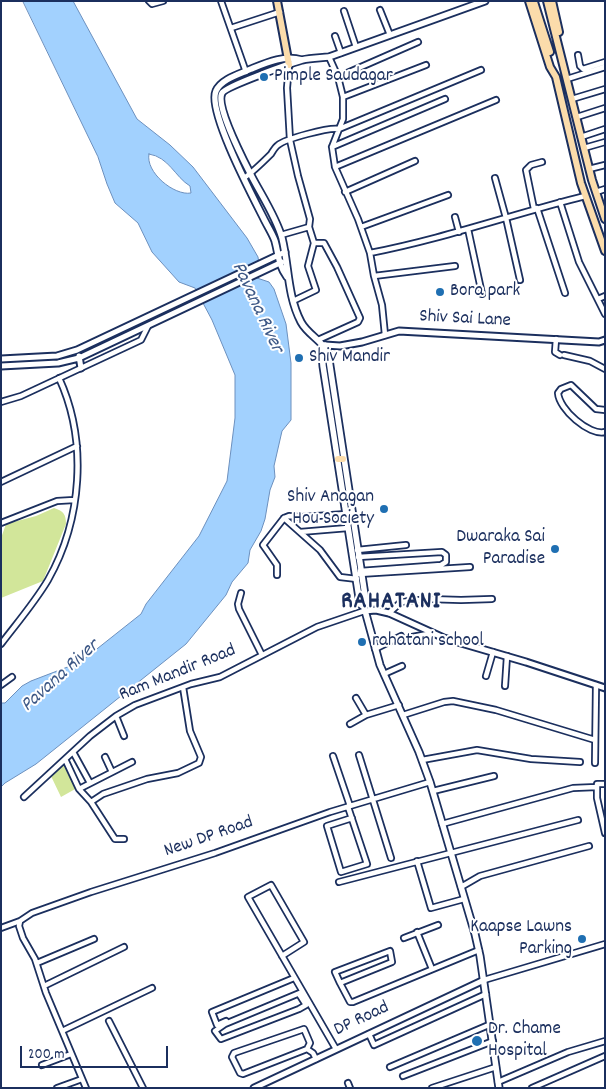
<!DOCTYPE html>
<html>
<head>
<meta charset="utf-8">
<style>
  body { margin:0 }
  #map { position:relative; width:606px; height:1089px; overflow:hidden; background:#fff; font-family:Dekko,sans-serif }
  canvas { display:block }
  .frame { position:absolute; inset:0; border:2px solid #1b2f5e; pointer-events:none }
  .scale { position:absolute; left:20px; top:1046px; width:148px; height:22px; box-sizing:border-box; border:2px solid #1b2f5e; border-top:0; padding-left:6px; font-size:15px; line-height:18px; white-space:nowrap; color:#1b2f5e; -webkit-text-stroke:4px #fff; paint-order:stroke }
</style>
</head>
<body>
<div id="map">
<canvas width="606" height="1089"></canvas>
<div class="frame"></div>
<div class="scale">200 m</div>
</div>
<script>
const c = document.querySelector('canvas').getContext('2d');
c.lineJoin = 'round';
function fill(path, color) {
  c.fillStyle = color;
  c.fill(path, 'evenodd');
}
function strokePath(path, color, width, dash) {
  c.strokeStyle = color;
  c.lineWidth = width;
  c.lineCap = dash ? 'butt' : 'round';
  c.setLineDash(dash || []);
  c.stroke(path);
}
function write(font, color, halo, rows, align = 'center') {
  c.font = font + ' Dekko,sans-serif';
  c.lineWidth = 4;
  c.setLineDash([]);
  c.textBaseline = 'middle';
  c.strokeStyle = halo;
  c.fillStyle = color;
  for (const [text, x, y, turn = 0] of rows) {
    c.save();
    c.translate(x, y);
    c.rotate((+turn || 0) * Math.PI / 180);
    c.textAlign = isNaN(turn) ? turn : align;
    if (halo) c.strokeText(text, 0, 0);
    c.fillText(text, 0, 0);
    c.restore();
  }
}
fill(new Path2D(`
  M 54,508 C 64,511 66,515 66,524 L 43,581 L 1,598 L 1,538 L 6,524 L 36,516 Z
  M 64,761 L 77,788 L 61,797 L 50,774 Z`), '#d2e69a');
const water = new Path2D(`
  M 23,1 L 73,1 L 137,119 L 170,145 L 193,167 L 247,238 L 258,257 L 259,265 L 256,269 L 257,278 L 269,282 L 274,289 L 286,324 L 291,363 L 291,420 L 282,431 L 274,466 L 275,477 L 270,490 L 265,519 L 261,531 L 250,550 L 248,563 L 232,582 L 226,595 L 186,644 L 36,764 L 5,783 L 1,787 L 1,703 L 5,703 L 22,686 L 31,681 L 78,663 L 88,656 L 141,614 L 146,604 L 199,536 L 227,481 L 235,418 L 235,375 L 212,320 L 195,288 L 179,282 L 152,252 L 138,223 L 115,203 L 107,184 L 98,157 ZM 149,154 C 169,157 175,177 190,186 L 191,193 C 174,196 145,172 149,154 Z`);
fill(water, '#a2d1fe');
strokePath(water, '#6c90be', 1);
const minor = new Path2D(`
  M 149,1 L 152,4 L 163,1
  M 221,1 L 246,72
  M 380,10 L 390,35
  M 344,11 L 356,47
  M 231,28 L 280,12
  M 335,36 L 341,53
  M 578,55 L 580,66 L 583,69 L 605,62
  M 329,57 L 338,77 L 343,97 L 343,119 L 332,147 L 335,167 L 358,219 L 370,253 L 374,276 L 382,305 L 385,335
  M 289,65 L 287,88 L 290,140 L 298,176 L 310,219 L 309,227 L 314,243 L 324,243 L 337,267 L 360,318 L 358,322 L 318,340
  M 338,77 L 418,42
  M 567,79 L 605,67
  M 343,97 L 426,65
  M 572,99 L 605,89
  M 577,117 L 605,108
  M 581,137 L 605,129
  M 332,147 L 445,99
  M 584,148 L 605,142
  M 335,167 L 496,100
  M 589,169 L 605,165
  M 244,178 C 253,172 263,162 271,154 C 273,151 275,147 278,145 C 285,139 329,127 339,129 L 481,70
  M 495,178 L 506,218 L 520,280
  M 345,192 L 415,161
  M 596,192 L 605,189
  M 560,202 L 579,262 L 605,314
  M 537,208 L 565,293
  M 534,209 L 526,170 L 531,165 L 542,162
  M 455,217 L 459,232
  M 361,227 L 448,195
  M 468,229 L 482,294
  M 281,235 L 309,227
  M 370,253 C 443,239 513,214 585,196
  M 374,276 L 455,266
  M 598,299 L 605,296
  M 293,301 L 316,290 L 308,266 L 314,243
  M 556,339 L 555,352 L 560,355
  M 564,355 L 590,361 L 605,369
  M 1,402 L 21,396 L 141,340 L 148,326
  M 605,410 L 596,409 L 571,385 L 561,389 L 558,393 C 559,409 589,436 605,432
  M 1,482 L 77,446
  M 284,518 L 289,516 L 302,517 L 346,514
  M 1,523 L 57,501 L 74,500
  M 300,532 L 348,528
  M 357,550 L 406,545
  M 358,557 L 442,552 L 446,555 L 446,562 L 441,565 L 360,571
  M 359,574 L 470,567
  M 277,575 L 277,565 L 263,545 L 284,518 L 320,550 L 340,577 L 357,579
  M 241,593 L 238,604 L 239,609 L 262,655
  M 389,613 L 401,602 L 428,599 L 461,600 L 492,599
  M 412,637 L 433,633
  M 1,644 C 17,623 35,602 48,580 C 82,520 88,441 59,378
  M 375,649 L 401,636
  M 384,674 L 402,666
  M 486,676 L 493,652
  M 1,685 L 12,677
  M 505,686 L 507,656
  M 356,698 L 366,715
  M 403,715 L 444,702 L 453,701 L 496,710 L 595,740
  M 116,716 L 124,736
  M 350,724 L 366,715 L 399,705
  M 73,752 L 90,783
  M 359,755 L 391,858
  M 333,756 L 350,806
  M 105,757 L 112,772
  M 65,759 L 79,789 L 91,802 L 115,839 L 124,839
  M 422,760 L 477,750 L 531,759 L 580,762
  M 595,763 L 596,685
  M 605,784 L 597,784 L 597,798 L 605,833
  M 79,789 L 132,762
  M 433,791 L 494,776
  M 24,797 L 90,736 L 116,716 L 135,705 L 191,684 L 220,677 L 317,627 L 364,611
  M 91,802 L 103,794 L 147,779 L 178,773 L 199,763 L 201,757 L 190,731 L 183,687
  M 348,807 L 367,864 L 341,872 L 327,826 L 352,818
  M 442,824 L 573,788 L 597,787
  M 417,861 L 431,908 L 464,899
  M 339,882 L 578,820
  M 461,887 L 480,876 L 589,846
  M 20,921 L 19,926 L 23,938 L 35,959 L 46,993 L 86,1088
  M 1,928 L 20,921 L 32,913 L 91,892 L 215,853 L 330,812 L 430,782
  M 417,932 L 432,969
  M 404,938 L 438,925
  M 282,956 L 304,942 L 271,885 L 248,897 L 336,1049
  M 37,963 L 94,939
  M 484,980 L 605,944
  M 340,983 L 335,972 L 390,951 L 392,962 L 340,983 L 350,1002 L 353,1002 L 479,950
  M 44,986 L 124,947
  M 299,994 L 306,1005 L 299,1009 L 221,1039 L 215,1031 L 225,1024 L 302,992
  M 109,1021 L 143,1088
  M 226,1021 L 217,1025 L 212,1012 L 294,978
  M 62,1031 L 152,988
  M 369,1034 L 374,1045 L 486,994
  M 307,1049 L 243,1074 L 240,1073 L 232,1057 L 234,1053 L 304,1029 L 310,1043 L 307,1049 L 313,1053 L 316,1059
  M 42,1065 L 71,1054
  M 390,1067 L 491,1024
  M 403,1076 L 493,1041
  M 498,1082 L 568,1052 L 605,1041
  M 348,1083 L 350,1088
  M 57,1088 L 82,1079
  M 432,1088 L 496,1067
  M 532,1088 L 605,1056`);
const tertiary = new Path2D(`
  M 325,345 L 340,346 L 362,342 L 399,331 L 599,342 L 605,340
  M 79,356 L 81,368
  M 1,359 L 57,356 L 77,350 L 285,252
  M 1,366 L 58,363 L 79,358 L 282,262
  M 364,611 L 376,610 L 389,613 L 444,638 L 526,662 L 605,688
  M 254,1088 L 484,980`);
const secondary = new Path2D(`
  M 287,277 C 278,264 279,256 275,241 C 273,235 268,227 265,221 C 254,199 207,111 216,91 C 221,79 240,74 251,69 C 268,62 284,55 302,60
  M 325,345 L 322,353 L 323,366 L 360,604 L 364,607 L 380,665 L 419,752 L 430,782 L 475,934 L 480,956 L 499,1088
  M 364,607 L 366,602 L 328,353 C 322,340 308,335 301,322 C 287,295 289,266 282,238 C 276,217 262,196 252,177 C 245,163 215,106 222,93 C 226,86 292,63 302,60 C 311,58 320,58 329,57 L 485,1`);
const primary = new Path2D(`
  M 277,1 L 289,65
  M 529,1 L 550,67 L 556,77 L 581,183 L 605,251
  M 547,1 L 592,180 L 605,219
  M 552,1 L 559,32
  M 534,2 L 550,52
  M 338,459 L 343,459`);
strokePath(minor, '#1b2f5e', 8);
strokePath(tertiary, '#1b2f5e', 9);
strokePath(secondary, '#1b2f5e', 9);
strokePath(primary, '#1b2f5e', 10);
strokePath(minor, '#fff', 4.5);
strokePath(tertiary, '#fff', 5);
strokePath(secondary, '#fff', 5.5);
strokePath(primary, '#fbdcab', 6);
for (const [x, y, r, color] of [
  [264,77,5,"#1f6fb2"],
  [440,292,5,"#1f6fb2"],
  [299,358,5,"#1f6fb2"],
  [384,509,5,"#1f6fb2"],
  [555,549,5,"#1f6fb2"],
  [362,642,5,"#1f6fb2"],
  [582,939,5,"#1f6fb2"],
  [477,1041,6,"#1f6fb2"]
]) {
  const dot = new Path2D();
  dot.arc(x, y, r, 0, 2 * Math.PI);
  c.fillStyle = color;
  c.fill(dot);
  strokePath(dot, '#fff', 2);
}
write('19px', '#1b2f5e', '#fff', [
  ["Pimple Saudagar",274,77],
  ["Bora park",450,292],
  ["Shiv Mandir",309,358],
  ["Shiv Anagan",374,498,"right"],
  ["Hou Society",374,520,"right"],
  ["Dwaraka Sai",545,538,"right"],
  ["Paradise",545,560,"right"],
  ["rahatani school",372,642],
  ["Kaapse Lawns",572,928,"right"],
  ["Parking",572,950,"right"],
  ["Dr. Chame",488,1030],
  ["Hospital",488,1052]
], 'left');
write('19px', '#1b2f5e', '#fff', [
  ["Shiv Sai Lane",465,320,3],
  ["Ram Mandir Road",178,674,-22],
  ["New DP Road",209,838,-19],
  ["DP Road",362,1020,-25]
]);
write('italic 20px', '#3d5886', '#fff', [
  ["Pavana River",256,308,65],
  ["Pavana River",61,677,-42]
]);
c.letterSpacing = '1px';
write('bold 24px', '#1b2f5e', '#fff', [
  ["RAHATANI",391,604]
]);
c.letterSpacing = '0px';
</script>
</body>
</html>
